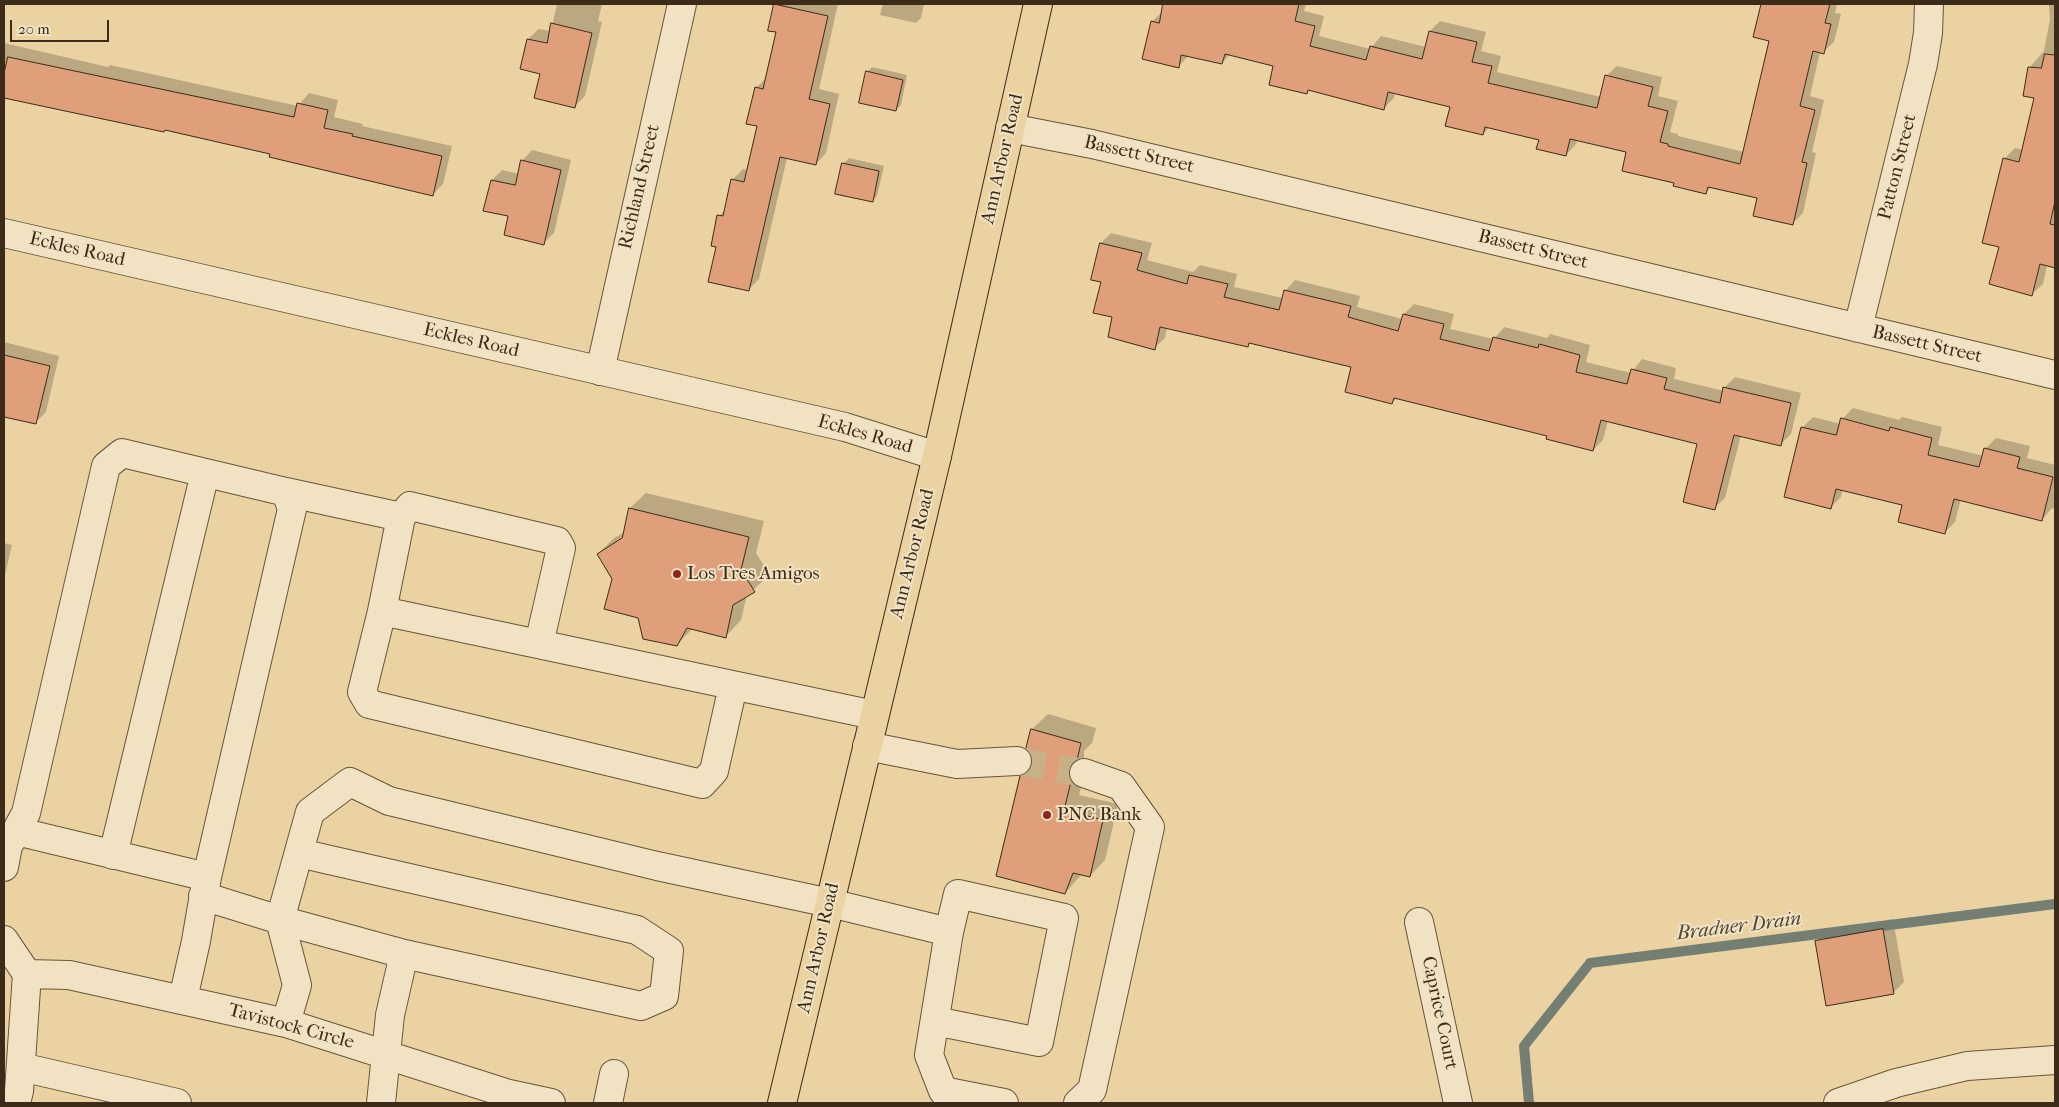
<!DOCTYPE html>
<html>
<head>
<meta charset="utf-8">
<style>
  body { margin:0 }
  #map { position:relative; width:2059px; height:1107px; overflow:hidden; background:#ead2a2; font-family:"IM FELL French Canon",serif }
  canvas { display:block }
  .frame { position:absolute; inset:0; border:5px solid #3c2b19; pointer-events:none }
  .scale { position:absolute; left:10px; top:20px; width:99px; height:22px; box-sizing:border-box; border:2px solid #3c2b19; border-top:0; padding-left:6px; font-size:15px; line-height:18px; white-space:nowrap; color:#3c2b19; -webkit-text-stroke:4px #f1e2c3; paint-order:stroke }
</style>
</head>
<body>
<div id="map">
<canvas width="2059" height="1107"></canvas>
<div class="frame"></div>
<div class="scale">20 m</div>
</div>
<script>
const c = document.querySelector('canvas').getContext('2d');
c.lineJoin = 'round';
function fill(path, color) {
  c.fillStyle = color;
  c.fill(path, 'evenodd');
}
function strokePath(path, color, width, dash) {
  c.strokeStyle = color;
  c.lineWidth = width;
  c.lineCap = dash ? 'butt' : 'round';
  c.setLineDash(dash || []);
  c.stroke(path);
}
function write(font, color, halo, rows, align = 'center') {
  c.font = font + ' "IM FELL French Canon",serif';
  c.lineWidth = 4;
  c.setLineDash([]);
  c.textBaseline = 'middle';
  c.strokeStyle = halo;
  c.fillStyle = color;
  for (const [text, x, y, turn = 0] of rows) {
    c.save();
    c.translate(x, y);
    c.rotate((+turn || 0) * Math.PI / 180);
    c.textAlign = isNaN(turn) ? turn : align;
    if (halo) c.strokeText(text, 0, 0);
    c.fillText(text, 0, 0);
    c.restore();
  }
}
fill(new Path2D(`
  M 557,4 L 602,4 L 598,21 L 602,22 L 585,96 L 574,107 L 542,73 L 521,68 L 528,39 L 539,29 L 551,31 Z
  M 775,4 L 838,4 L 819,89 L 839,94 L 826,153 L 816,164 L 787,158 L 759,279 L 749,289 L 717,246 L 719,216 L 726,209 L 732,180 L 743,169 L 748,170 L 758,125 L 756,88 L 767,77 L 777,31 L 770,30 Z
  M 883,4 L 924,4 L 921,18 L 916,23 L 880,15 Z
  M 1165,4 L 1306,4 L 1304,11 L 1324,16 L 1319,36 L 1370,49 L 1381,36 L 1426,47 L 1430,31 L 1440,21 L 1486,32 L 1481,51 L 1501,56 L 1497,72 L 1601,97 L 1606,76 L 1617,66 L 1662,77 L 1658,96 L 1678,101 L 1670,132 L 1678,134 L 1678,136 L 1744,152 L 1771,40 L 1754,36 L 1762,4 L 1837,4 L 1835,13 L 1841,14 L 1834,42 L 1823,52 L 1820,52 L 1810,96 L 1824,100 L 1812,152 L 1816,153 L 1803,213 L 1792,224 L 1758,197 L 1712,186 L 1705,193 L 1675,182 L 1628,151 L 1578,139 L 1576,144 L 1566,155 L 1540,139 L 1490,127 L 1483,134 L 1451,106 L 1395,93 L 1394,98 L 1384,108 L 1310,89 L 1306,93 L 1275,65 L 1230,54 L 1222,63 L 1188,56 L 1178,67 L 1152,22 L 1163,11 Z
  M 2049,4 L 2055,4 L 2055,266 L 2047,265 L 2043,284 L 2032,294 L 2000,246 L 2004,159 L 2015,148 L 2023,150 L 2036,97 L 2030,67 L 2044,51 L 2050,19 Z
  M 4,43 L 108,67 L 110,65 L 298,106 L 309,93 L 338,100 L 334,117 L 363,124 L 362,126 L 452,146 L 443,184 L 432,195 L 271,153 L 4,96 Z
  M 872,67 L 907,75 L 901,105 L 896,110 L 867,72 Z
  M 532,150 L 571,160 L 554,233 L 543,243 L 510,215 L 492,180 L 502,170 L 519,174 L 522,161 Z
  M 849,158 L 884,166 L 877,196 L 872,201 L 837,193 L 844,163 Z
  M 1111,233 L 1152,243 L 1147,260 L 1193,272 L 1200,265 L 1237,274 L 1234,287 L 1283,298 L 1285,291 L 1295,280 L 1360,296 L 1357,307 L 1402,319 L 1404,314 L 1414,304 L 1454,314 L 1450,329 L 1494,339 L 1504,327 L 1547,338 L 1550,334 L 1590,345 L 1586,362 L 1631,373 L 1642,359 L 1676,368 L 1674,379 L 1724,391 L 1724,388 L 1735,377 L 1801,393 L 1791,434 L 1780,445 L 1741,435 L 1725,498 L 1714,508 L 1698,444 L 1608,421 L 1603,440 L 1593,450 L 1548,435 L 1397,398 L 1392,403 L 1353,366 L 1251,342 L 1248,345 L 1167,327 L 1165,338 L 1154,348 L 1114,317 L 1102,281 L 1092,279 L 1101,243 Z
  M 4,342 L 59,356 L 46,412 L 35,423 L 4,415 L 6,399 L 4,398 Z
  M 1853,408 L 1899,420 L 1902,417 L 1942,427 L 1938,445 L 1984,456 L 1985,449 L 1996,438 L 2030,446 L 2027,458 L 2055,465 L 2055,509 L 2052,508 L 2042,520 L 1961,499 L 1955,522 L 1944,533 L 1903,504 L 1843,489 L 1841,497 L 1831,507 L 1802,428 L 1813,417 L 1841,424 L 1842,419 Z
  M 646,493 L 764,521 L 756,553 L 770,575 L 747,595 L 741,620 L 726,636 L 693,628 L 677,645 L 640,617 L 598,554 L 614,538 L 625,532 L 630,508 Z
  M 4,543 L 12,545 L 4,579 Z
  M 1048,714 L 1096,728 L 1092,743 L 1084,751 L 1084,759 L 1087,766 L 1079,795 L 1118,804 L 1105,860 L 1090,876 L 1082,874 L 1065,893 L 1021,777 L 1033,765 L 1034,760 L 1028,749 L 1032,729 Z
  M 1893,919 L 1904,982 L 1893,993 L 1816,942 L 1827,931 Z`), '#0003');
strokePath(new Path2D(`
  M 1529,1103 L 1524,1046 L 1590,963 L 2055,904`), '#747e72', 10);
const building = new Path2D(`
  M 774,4 L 828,16 L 809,99 L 830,104 L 816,165 L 780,157 L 749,291 L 708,282 L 716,247 L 711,246 L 717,215 L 723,216 L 731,179 L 744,182 L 757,126 L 746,124 L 755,87 L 763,89 L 776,32 L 768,31 Z
  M 1163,4 L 1299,4 L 1295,21 L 1315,26 L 1310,46 L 1366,60 L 1370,46 L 1422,59 L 1429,31 L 1477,42 L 1472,62 L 1492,66 L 1488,83 L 1597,108 L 1605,75 L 1653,87 L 1648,106 L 1668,111 L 1660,142 L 1668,144 L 1668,146 L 1740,164 L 1769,41 L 1753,37 L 1761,4 L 1830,4 L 1825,23 L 1831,24 L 1824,54 L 1813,51 L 1800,106 L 1815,110 L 1802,162 L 1807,163 L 1793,225 L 1753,216 L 1757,198 L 1708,187 L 1706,194 L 1673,186 L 1674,183 L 1622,171 L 1626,152 L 1570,139 L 1566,156 L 1536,149 L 1539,140 L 1485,127 L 1483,135 L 1445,126 L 1450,107 L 1388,92 L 1384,110 L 1308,90 L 1307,94 L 1269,85 L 1273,66 L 1225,54 L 1222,64 L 1181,55 L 1179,68 L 1142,59 L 1151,21 L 1159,23 Z
  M 551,23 L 592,33 L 575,108 L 534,98 L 540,74 L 520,69 L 527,39 L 547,43 Z
  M 2045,54 L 2055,55 L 2055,201 L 2050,224 L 2055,225 L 2055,268 L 2040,264 L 2032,296 L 1989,284 L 1999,247 L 1982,243 L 2003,158 L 2019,162 L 2034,98 L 2023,96 L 2028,67 L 2041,68 Z
  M 8,57 L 294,117 L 297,103 L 328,110 L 324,128 L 353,134 L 352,136 L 442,156 L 433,196 L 269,157 L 270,154 L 165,130 L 164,132 L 4,98 L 4,74 Z
  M 866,71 L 903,80 L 896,111 L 859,103 Z
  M 521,160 L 561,170 L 544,245 L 504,235 L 508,216 L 483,211 L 491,180 L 515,185 Z
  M 842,163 L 879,171 L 873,202 L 835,194 Z
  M 1100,243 L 1142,253 L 1137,270 L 1187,284 L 1189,275 L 1228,284 L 1224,297 L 1279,310 L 1284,290 L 1351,306 L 1348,317 L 1398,331 L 1403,314 L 1444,324 L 1440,339 L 1489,351 L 1493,337 L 1538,348 L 1539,344 L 1580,355 L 1576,372 L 1627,384 L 1631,369 L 1667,378 L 1664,389 L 1720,403 L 1723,387 L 1791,403 L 1781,446 L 1734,435 L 1715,510 L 1683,502 L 1697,444 L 1601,420 L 1593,451 L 1546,439 L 1547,436 L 1394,398 L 1392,404 L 1345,392 L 1351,367 L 1249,343 L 1248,347 L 1160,327 L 1155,350 L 1108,337 L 1112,317 L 1093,313 L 1101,282 L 1091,280 Z
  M 4,355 L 50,366 L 36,424 L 4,417 Z
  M 1841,418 L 1889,431 L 1890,427 L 1932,438 L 1928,455 L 1979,467 L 1984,448 L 2020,457 L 2017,468 L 2053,477 L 2042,521 L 1954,499 L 1945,534 L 1898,522 L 1902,505 L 1836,489 L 1831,509 L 1784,497 L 1801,427 L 1836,435 Z
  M 629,508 L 749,537 L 741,570 L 755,592 L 733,605 L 726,638 L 687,628 L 677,646 L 643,639 L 638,618 L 604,609 L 612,579 L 597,554 L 622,538 Z
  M 1031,729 L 1081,743 L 1077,760 L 1069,768 L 1069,775 L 1071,782 L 1064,810 L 1103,820 L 1090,877 L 1073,873 L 1065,894 L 996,876 L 1020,776 L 1026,774 L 1031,768 L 1033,760 L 1030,753 L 1026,749 Z
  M 1883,929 L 1894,994 L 1826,1006 L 1815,941 Z`);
fill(building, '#df9f7a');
strokePath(building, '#3c2b19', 1);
strokePath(new Path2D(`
  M 1017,761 L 1084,773`), '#c7b187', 28, [28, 14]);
const minor = new Path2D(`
  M 1010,128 L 1092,144 L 2055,375
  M 4,233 L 845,427 L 937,456
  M 1858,328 L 1923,64 L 1928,33 L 1929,4
  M 600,371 L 682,4
  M 286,492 L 401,517
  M 382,611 L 362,692 L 369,704 L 702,784 L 714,771 L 733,686
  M 539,644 L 561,548 L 557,541 L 410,506 L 401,517 L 382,611 L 874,715
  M 867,746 L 957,764 L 1017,761
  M 16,831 L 207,877
  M 299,853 L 637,930 L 669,951 L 664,996 L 641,1006 L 404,954 L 390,1015 L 381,1103
  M 113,855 L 205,473
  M 4,867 L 8,846 L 26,813 L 106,466 L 122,453 L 286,492 L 292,509 L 207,877 L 196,941 L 183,999
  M 203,896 L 280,920 L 404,954
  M 1419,922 L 1458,1103
  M 4,940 L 27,974 L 19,1091 L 16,1103
  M 27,974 L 69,975 L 286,1023 L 509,1094 L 551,1103
  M 935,1021 L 1039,1042 L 1064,918 L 958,894 L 949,932
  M 286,1023 L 297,985 L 280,920 L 310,812 L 350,782 L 389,801 L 657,866 L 830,903 L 949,932 L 929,1055 L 943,1091 L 1004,1103
  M 21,1067 L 177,1103
  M 608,1103 L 614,1074
  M 1078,1103 L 1092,1090 L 1150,827 L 1121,786 L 1084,773
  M 1838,1103 L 1896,1083 L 1967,1066 L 2055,1060`);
const major = new Path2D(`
  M 782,1103 L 937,456 L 1038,4`);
strokePath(minor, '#68553b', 30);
strokePath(major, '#3c2b19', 30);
strokePath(minor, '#f1e2c3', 28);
strokePath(major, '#ead2a2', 28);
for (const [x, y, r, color] of [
  [677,574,5,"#8f2418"],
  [1047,815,5,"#8f2418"]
]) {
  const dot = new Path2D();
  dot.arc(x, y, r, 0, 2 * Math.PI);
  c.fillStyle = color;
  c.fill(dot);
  strokePath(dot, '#f1e2c3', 2);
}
write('19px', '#3c2b19', '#f1e2c3', [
  ["Bassett Street",1139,155,13],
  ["Ann Arbor Road",1003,159,-77],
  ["Patton Street",1898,167,-76],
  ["Richland Street",640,187,-77],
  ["Eckles Road",77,250,13],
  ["Bassett Street",1533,250,14],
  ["Eckles Road",471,341,13],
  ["Bassett Street",1927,345,13],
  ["Eckles Road",865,435,16],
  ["Ann Arbor Road",913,554,-76],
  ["Ann Arbor Road",819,948,-77],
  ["Caprice Court",1439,1013,78],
  ["Tavistock Circle",291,1027,15]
]);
write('19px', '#3c2b19', '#f1e2c3', [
  ["Los Tres Amigos",687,574],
  ["PNC Bank",1057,815]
], 'left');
write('italic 20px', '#4f4737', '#f1e2c3', [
  ["Bradner Drain",1739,927,-7]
]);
</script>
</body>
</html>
